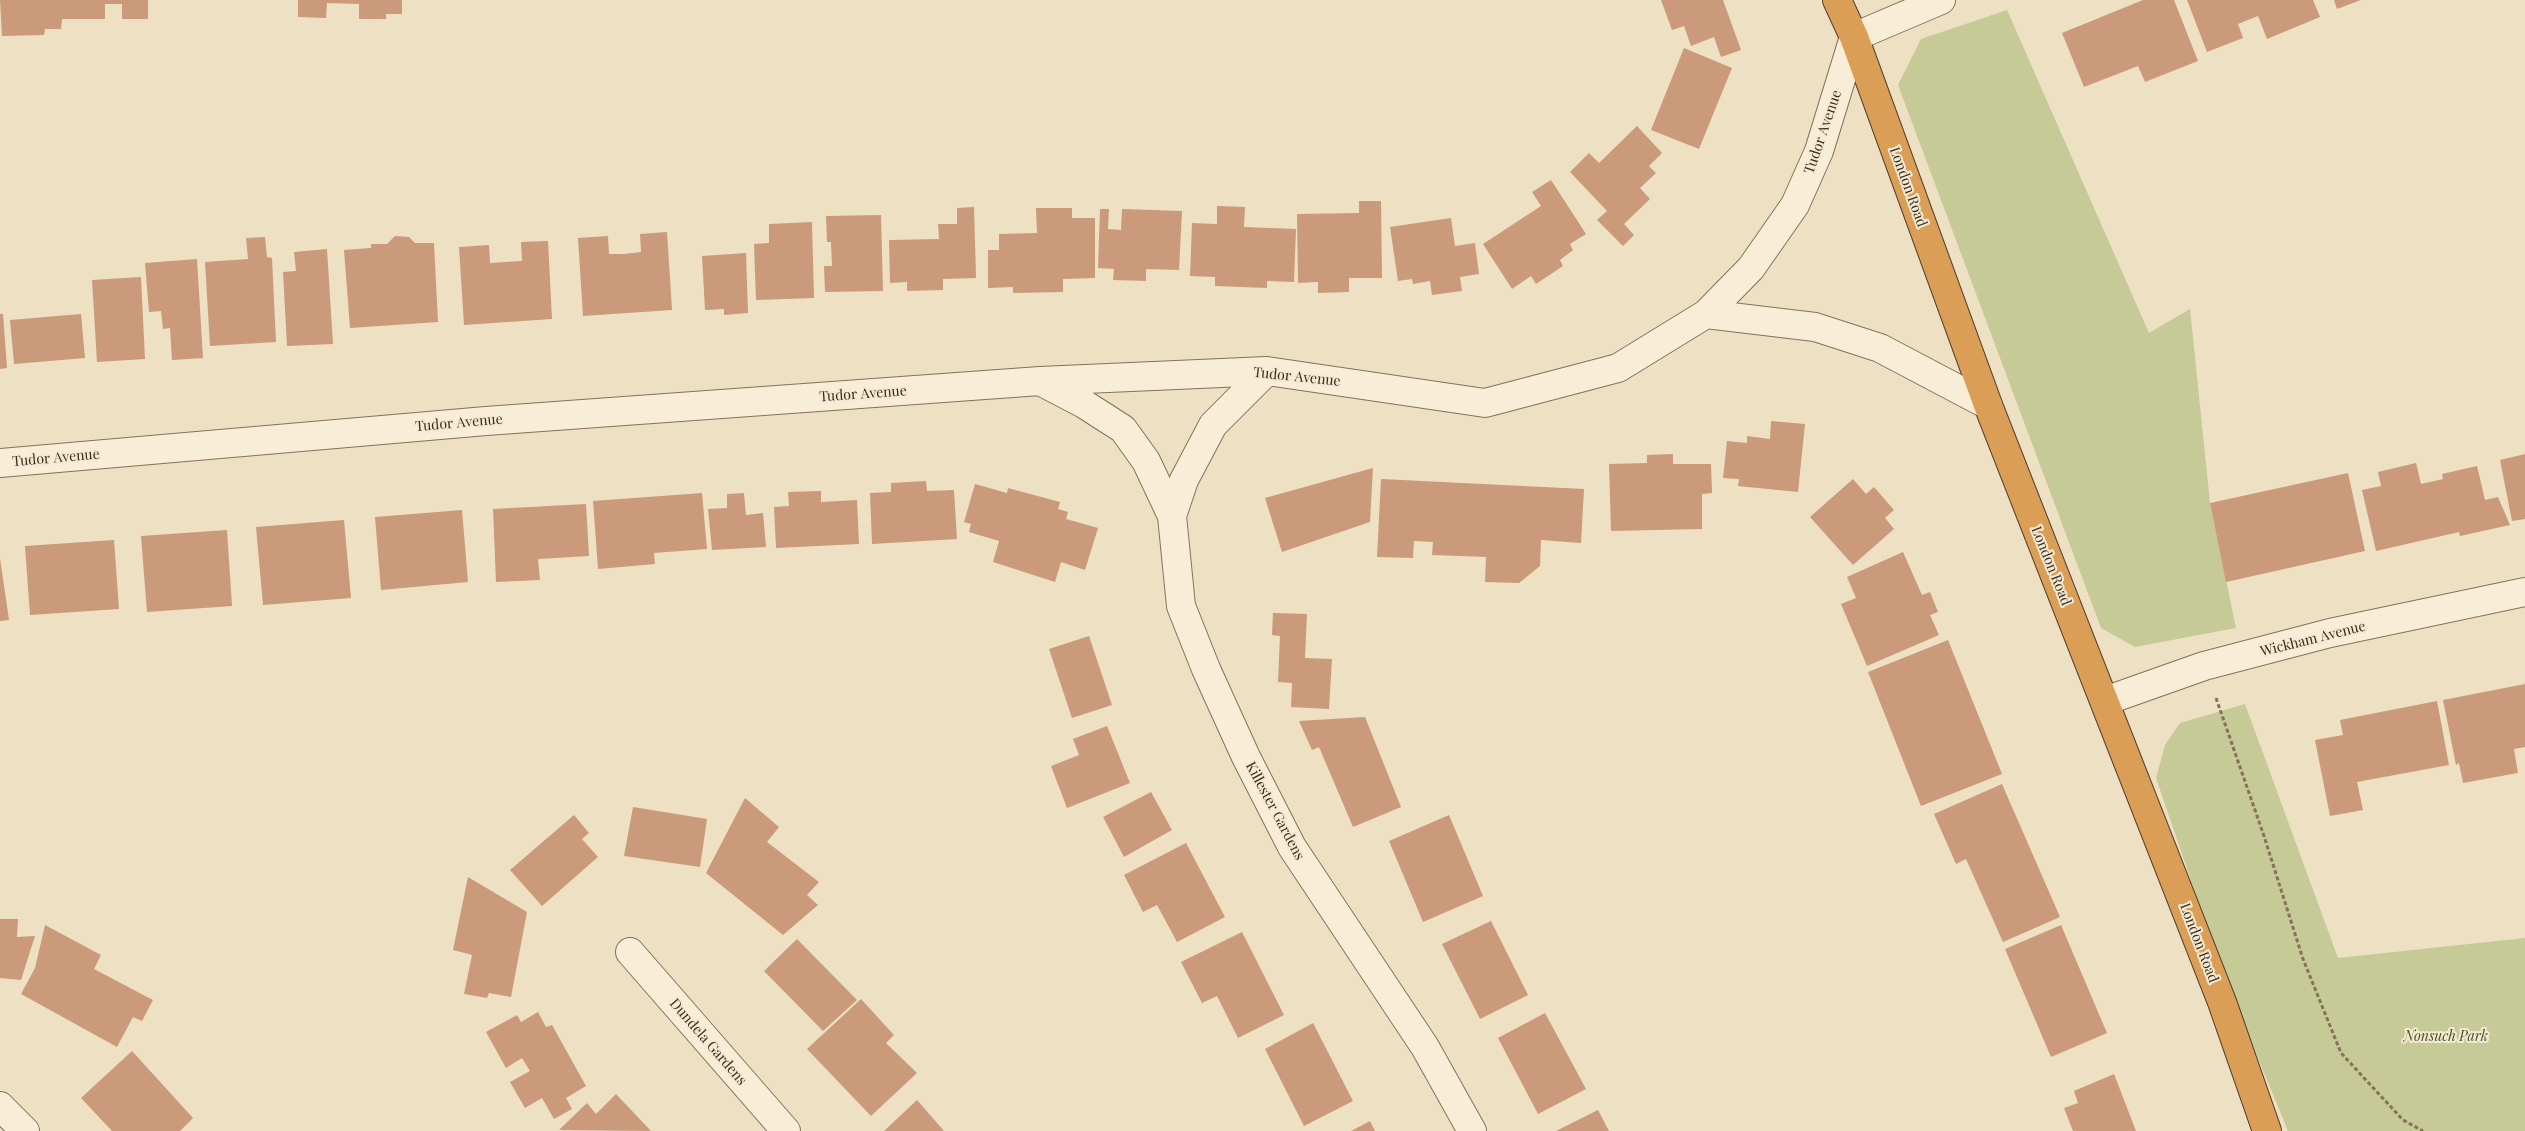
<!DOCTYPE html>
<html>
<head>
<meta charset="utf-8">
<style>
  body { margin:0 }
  canvas { display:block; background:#ede0c3 }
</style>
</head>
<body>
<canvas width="2525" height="1131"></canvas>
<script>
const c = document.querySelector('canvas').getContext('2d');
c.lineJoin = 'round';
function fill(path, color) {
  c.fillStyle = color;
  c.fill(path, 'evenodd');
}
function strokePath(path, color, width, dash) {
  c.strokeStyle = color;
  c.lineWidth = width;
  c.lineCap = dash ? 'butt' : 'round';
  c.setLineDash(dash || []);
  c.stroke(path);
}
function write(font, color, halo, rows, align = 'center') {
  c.font = font + ' "Playfair Display",serif';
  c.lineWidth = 4;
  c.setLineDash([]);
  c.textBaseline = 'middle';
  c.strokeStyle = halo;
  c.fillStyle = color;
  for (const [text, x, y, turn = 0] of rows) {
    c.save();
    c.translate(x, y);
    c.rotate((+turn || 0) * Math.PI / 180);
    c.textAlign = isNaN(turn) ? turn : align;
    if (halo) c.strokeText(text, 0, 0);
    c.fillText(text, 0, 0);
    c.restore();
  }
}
fill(new Path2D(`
  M 2007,10 L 2149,333 L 2190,309 L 2210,503 L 2236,628 L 2135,647 L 2101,628 L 1898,85 L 1921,39 Z
  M 2245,704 L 2338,958 L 2525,938 L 2525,1131 L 2288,1131 L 2221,968 L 2156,778 L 2165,745 L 2180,723 Z`), '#c5ca97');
fill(new Path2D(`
  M 0,0 L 148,0 L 148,19 L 122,19 L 122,4 L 105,4 L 105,19 L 62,19 L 61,29 L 45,29 L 44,35 L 2,36 Z
  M 298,0 L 402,0 L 402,14 L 386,14 L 386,19 L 359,19 L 359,4 L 327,3 L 326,18 L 298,17 Z
  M 1661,0 L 1723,0 L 1741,50 L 1721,57 L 1714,37 L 1691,46 L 1684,26 L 1672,30 Z
  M 2143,0 L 2174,0 L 2198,61 L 2145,82 L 2138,66 L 2084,87 L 2062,33 Z
  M 2187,0 L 2313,0 L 2320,17 L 2267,39 L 2258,16 L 2238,24 L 2243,38 L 2207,52 Z
  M 2334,0 L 2361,0 L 2337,9 Z
  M 1684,48 L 1732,68 L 1699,149 L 1651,130 Z
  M 1637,126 L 1662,153 L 1649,166 L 1656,173 L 1640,188 L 1650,199 L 1624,224 L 1634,235 L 1623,246 L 1597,220 L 1607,211 L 1570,172 L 1589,153 L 1599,163 Z
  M 1551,180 L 1586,234 L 1570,244 L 1573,250 L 1560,260 L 1563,266 L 1536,284 L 1531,276 L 1512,289 L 1483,244 L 1541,206 L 1532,192 Z
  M 1359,201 L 1381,201 L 1382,278 L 1349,278 L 1349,292 L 1318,293 L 1318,282 L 1298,283 L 1297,214 L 1359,213 Z
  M 1217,206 L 1245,207 L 1244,227 L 1296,229 L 1294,282 L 1267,281 L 1267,288 L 1215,286 L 1215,277 L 1190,276 L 1192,223 L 1217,224 Z
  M 974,207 L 976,278 L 943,279 L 943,290 L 907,291 L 907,282 L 890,283 L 889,240 L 939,239 L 938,224 L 957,224 L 957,208 Z
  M 1036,208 L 1072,208 L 1072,218 L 1095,218 L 1095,278 L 1063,279 L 1063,292 L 1013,293 L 1013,287 L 988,288 L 988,250 L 999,250 L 999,234 L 1037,233 Z
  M 1100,209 L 1109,209 L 1108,229 L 1121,230 L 1122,209 L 1182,211 L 1179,270 L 1146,269 L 1146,281 L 1113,280 L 1114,269 L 1098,268 Z
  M 881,215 L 883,291 L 825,292 L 824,266 L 832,266 L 831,242 L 827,242 L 826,216 Z
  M 1451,218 L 1455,246 L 1475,243 L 1479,274 L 1460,277 L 1462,291 L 1432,295 L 1430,281 L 1413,284 L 1412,279 L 1398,281 L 1390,227 Z
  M 812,222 L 814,298 L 756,300 L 754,244 L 769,243 L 769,224 Z
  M 667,232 L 672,310 L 583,316 L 578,238 L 608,236 L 609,254 L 624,254 L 641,252 L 640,234 Z
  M 395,236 L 409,237 L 415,243 L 434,243 L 438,322 L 350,328 L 344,250 L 371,248 L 371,244 L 387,244 Z
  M 265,237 L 267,257 L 272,258 L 276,342 L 210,346 L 205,262 L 248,259 L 246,238 Z
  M 548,241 L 552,319 L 464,325 L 459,247 L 489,245 L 490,263 L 505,262 L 522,261 L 521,242 Z
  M 327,249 L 333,344 L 287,346 L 283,272 L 296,271 L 294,252 Z
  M 746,253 L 748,313 L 724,315 L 724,309 L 705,310 L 702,256 Z
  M 197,259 L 203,358 L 172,360 L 170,328 L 163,329 L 161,311 L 149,312 L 145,263 Z
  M 141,277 L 145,359 L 97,362 L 92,280 Z
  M 0,314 L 3,314 L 7,368 L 0,369 Z
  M 81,314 L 85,358 L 14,364 L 10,320 Z
  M 1771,421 L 1805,424 L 1798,492 L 1738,486 L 1739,479 L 1723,478 L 1727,441 L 1747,443 L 1747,436 L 1770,439 Z
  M 1673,454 L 1673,464 L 1711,464 L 1712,493 L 1702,494 L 1702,529 L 1611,531 L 1609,464 L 1647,463 L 1647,455 Z
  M 2525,454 L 2525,519 L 2512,521 L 2500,460 Z
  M 2416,463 L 2421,484 L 2443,479 L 2442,474 L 2477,466 L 2485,500 L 2498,497 L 2510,525 L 2460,536 L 2459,532 L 2376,551 L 2362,490 L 2381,486 L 2378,472 Z
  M 1373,468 L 1370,522 L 1282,552 L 1265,498 Z
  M 2348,473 L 2365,551 L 2226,582 L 2210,503 Z
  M 1381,479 L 1584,489 L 1581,543 L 1541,540 L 1540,566 L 1519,583 L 1485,582 L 1486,557 L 1432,555 L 1433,542 L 1414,541 L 1413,558 L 1377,557 Z
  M 1853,479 L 1866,494 L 1874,487 L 1894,510 L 1885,518 L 1894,529 L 1853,565 L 1810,517 Z
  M 926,481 L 927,491 L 954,490 L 957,539 L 872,544 L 870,493 L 891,492 L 891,483 Z
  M 975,484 L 1007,493 L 1008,488 L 1060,502 L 1058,509 L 1068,512 L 1066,519 L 1098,528 L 1085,570 L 1061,562 L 1055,582 L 993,562 L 999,541 L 969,532 L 971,524 L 964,522 Z
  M 821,491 L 821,502 L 857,500 L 859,544 L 776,548 L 774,507 L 789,506 L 788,492 Z
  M 702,493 L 707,549 L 654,553 L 655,564 L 598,569 L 593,501 Z
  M 744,493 L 746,515 L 763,513 L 766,547 L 712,550 L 708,509 L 727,508 L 727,494 Z
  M 586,504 L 589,556 L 538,559 L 540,580 L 496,582 L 493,509 Z
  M 462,510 L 468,582 L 381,590 L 375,517 Z
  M 344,520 L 351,598 L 263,605 L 256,527 Z
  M 227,530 L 232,606 L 147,612 L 141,536 Z
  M 114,540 L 119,609 L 30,615 L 25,546 Z
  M 1903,552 L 1922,595 L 1930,592 L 1938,612 L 1930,615 L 1939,635 L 1867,666 L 1841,604 L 1856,598 L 1847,577 Z
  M 0,558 L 9,620 L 0,621 Z
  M 1273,613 L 1307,614 L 1305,658 L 1332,659 L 1329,709 L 1291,707 L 1292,683 L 1278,682 L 1280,636 L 1272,635 Z
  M 1089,636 L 1112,705 L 1072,718 L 1049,649 Z
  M 1948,640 L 2002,774 L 1921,806 L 1868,672 Z
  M 2525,684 L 2525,747 L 2514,749 L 2518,773 L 2463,783 L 2459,763 L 2456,765 L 2443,700 Z
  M 2437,701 L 2449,765 L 2357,782 L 2363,810 L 2330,816 L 2315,740 L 2343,735 L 2340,720 Z
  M 1365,717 L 1401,807 L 1353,827 L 1319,747 L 1312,750 L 1299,721 Z
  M 1107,726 L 1130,783 L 1067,808 L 1051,766 L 1079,755 L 1073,739 Z
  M 2002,784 L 2060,917 L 2003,942 L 1966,859 L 1956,864 L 1934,814 Z
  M 1151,792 L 1172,830 L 1124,857 L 1103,817 Z
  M 745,798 L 779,827 L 767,842 L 819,882 L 807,895 L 818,905 L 783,935 L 706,873 Z
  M 633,807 L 707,819 L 700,867 L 624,856 Z
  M 574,815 L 589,833 L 582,839 L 598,857 L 542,906 L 510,870 Z
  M 1449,815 L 1483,896 L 1423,922 L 1389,841 Z
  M 1186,843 L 1225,917 L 1177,942 L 1157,905 L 1143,912 L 1124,875 Z
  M 468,877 L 527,912 L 511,997 L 489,993 L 487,998 L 464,994 L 472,955 L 453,950 Z
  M 0,919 L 18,919 L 17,937 L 35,936 L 21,980 L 0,978 Z
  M 1491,921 L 1528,995 L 1480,1019 L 1442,944 Z
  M 45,925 L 101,955 L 94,969 L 153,1000 L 142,1021 L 133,1017 L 117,1047 L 21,994 L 35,968 Z
  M 2061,925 L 2107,1033 L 2051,1057 L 2005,949 Z
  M 1242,932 L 1284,1015 L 1238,1038 L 1217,996 L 1202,1003 L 1181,962 Z
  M 797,939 L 857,1000 L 823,1031 L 764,971 Z
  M 861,999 L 894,1035 L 886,1043 L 917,1073 L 871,1116 L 807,1049 Z
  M 538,1012 L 546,1027 L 552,1025 L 586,1086 L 566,1098 L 572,1109 L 554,1119 L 542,1098 L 525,1108 L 510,1082 L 530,1071 L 522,1058 L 506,1068 L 486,1032 L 517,1015 L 521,1022 Z
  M 1545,1013 L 1586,1089 L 1538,1114 L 1498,1038 Z
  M 1313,1023 L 1353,1101 L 1304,1126 L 1265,1049 Z
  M 132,1051 L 193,1118 L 180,1131 L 112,1131 L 81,1098 Z
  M 2114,1074 L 2136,1131 L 2073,1131 L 2064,1108 L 2078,1103 L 2074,1091 Z
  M 616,1094 L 651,1131 L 559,1130 L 587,1103 L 596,1114 Z
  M 917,1100 L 944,1131 L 884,1131 Z
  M 1598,1110 L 1609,1131 L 1556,1131 Z
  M 1370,1121 L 1375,1131 L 1351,1131 Z`), '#ca9a7a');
const street = new Path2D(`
  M 1706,314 L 1815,327 L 1880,348 L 1988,405
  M 1040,381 L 1084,404 L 1123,429 L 1146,461 L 1172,516 L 1181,606 L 1206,669 L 1246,757 L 1292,847 L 1425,1047 L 1472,1131
  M 0,463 L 486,421 L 1040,381 L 1267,371 L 1485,403 L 1618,368 L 1706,314 L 1751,268 L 1795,205 L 1819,151 L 1854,37 L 1941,0
  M 1172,516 L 1184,480 L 1213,425 L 1267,371
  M 2105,701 L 2204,666 L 2330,633 L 2525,592
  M 630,952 L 786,1131
  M 0,1106 L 25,1131`);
const highway = new Path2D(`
  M 1837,0 L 1854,37 L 1988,405 L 2222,1002 L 2267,1131`);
strokePath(street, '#86715a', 30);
strokePath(highway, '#54402f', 30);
strokePath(new Path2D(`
  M 2216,698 L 2264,836 L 2303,959 L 2341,1053 L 2403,1120 L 2423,1131`), '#86715a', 3, [4, 2.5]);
strokePath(street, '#f8edd6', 28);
strokePath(highway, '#da9e56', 28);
write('14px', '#372a1e', '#f4ead2', [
  ["Tudor Avenue",1823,132,-71],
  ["London Road",1908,187,70],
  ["Tudor Avenue",1297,377,6],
  ["Tudor Avenue",863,394,-4],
  ["Tudor Avenue",459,423,-5],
  ["Tudor Avenue",56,458,-5],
  ["London Road",2051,566,68],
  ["Wickham Avenue",2313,639,-14],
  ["Killester Gardens",1275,811,62],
  ["London Road",2199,943,69],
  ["Dundela Gardens",708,1042,49]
]);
write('italic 14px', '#485225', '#f4ead2', [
  ["Nonsuch Park",2446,1037]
]);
</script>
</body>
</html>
